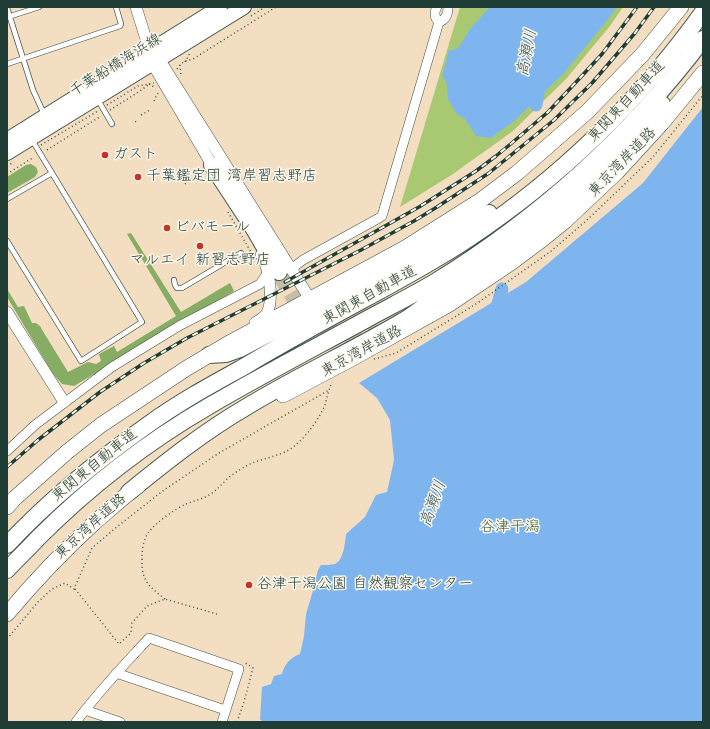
<!DOCTYPE html>
<html>
<head>
<meta charset="utf-8">
<style>
  body { margin:0 }
  #map { position:relative; width:710px; height:729px; overflow:hidden; background:#f4dec1; font-family:"Architects Daughter",sans-serif }
  canvas { display:block }
  .frame { position:absolute; inset:0; border:8px solid #1f3d34; pointer-events:none }
</style>
</head>
<body>
<div id="map">
<canvas width="710" height="729"></canvas>
<div class="frame"></div>
</div>
<script>
const c = document.querySelector('canvas').getContext('2d');
c.lineJoin = 'round';
function fill(path, color) {
  c.fillStyle = color;
  c.fill(path, 'evenodd');
}
function strokePath(path, color, width, dash) {
  c.strokeStyle = color;
  c.lineWidth = width;
  c.lineCap = dash ? 'butt' : 'round';
  c.setLineDash(dash || []);
  c.stroke(path);
}
function write(font, color, halo, rows, align = 'center') {
  c.font = font + ' "Architects Daughter","Klee One",sans-serif';
  c.lineWidth = 3;
  c.setLineDash([]);
  c.textBaseline = 'middle';
  c.strokeStyle = halo;
  c.fillStyle = color;
  for (const [text, x, y, turn = 0] of rows) {
    c.save();
    c.translate(x, y);
    c.rotate((+turn || 0) * Math.PI / 180);
    c.textAlign = isNaN(turn) ? turn : align;
    if (halo) c.strokeText(text, 0, 0);
    c.fillText(text, 0, 0);
    c.restore();
  }
}
fill(new Path2D(`
  M 460,7 L 623,7 L 610,26 L 566,79 L 513,131 L 453,174 L 400,207 Z`), '#a8c971');
fill(new Path2D(`
  M 31,164 L 36,167 L 38,172 L 35,177 L 7,193 L 7,177 L 26,165 Z
  M 131,233 L 181,312 L 230,283 L 234,291 L 74,386 L 62,384 L 53,374 L 7,297 L 7,289 L 18,307 L 24,306 L 32,323 L 36,323 L 40,326 L 44,333 L 68,372 L 88,362 L 96,364 L 101,361 L 99,354 L 114,346 L 117,352 L 176,316 L 127,234 Z`), '#86ad63');
fill(new Path2D(`
  M 490,7 L 617,7 L 605,23 L 564,73 L 514,121 L 491,138 L 476,136 L 466,120 L 456,113 L 448,99 L 447,86 L 445,79 L 442,77 L 449,50 L 455,50 L 459,47 L 470,29 Z
  M 703,107 L 703,722 L 263,722 L 260,719 L 262,687 L 271,684 L 274,676 L 282,674 C 285,663 290,658 300,654 L 304,636 L 306,614 L 312,594 L 318,570 L 321,565 C 325,565 331,565 335,564 C 344,560 345,542 346,534 L 365,517 L 376,495 L 387,492 L 394,460 L 390,420 L 377,398 L 359,383 L 526,282 L 643,183 Z`), '#7fb5ee');
strokePath(new Path2D(`
  M 536,105 L 540,81
  M 495,315 L 502,289`), '#7fb5ee', 13);
strokePath(new Path2D(`
  M 279,272 C 294,299 303,320 334,332 C 340,335 348,337 355,336 C 363,334 371,331 378,327`), '#c9bea5', 16, [16, 8]);
const service = new Path2D(`
  M 7,8 L 33,90 L 44,114
  M 8,17 L 39,7
  M 7,64 L 120,26 L 121,24 L 116,7
  M 98,100 L 112,124
  M 7,199 L 52,173
  M 7,241 L 81,361 L 142,322 L 32,140
  M 174,280 L 175,285 L 177,288 L 182,288 L 241,253`);
const minor = new Path2D(`
  M 437,7 C 434,12 434,18 439,22 C 446,20 448,14 448,7
  M 293,272 L 295,266 L 303,260 L 379,218 L 382,216 L 439,22
  M 7,451 L 35,425 L 112,367 L 179,326 L 260,284 L 268,272
  M 116,673 L 225,710
  M 85,710 L 120,722
  M 76,722 C 98,692 124,665 149,638 L 239,669 L 222,722`);
const tertiary = new Path2D(`
  M 136,7 L 145,36 L 151,49 L 159,59 L 293,272 L 310,299
  M 151,56 L 152,63 L 212,165 L 215,172
  M 7,312 L 64,402
  M 255,323 C 259,320 264,318 267,313 C 274,299 269,267 261,255`);
const primary = new Path2D(`
  M 7,140 L 220,7
  M 7,153 L 244,7`);
const trunk = new Path2D(`
  M 283,395 L 351,359 L 448,305 L 512,262 L 544,238 L 565,221 L 617,172 L 662,123 L 703,73
  M 7,507 L 15,498 L 67,452 L 101,425 L 187,368 L 231,342 L 405,248 L 481,200 L 517,173 L 587,112 L 642,55 L 681,7
  M 7,614 C 34,582 63,551 94,523 C 109,510 123,497 139,485`);
const motorway = new Path2D(`
  M 212,165 L 254,229 L 279,272
  M 209,355 L 226,354 L 240,349 L 419,254 L 489,213
  M 129,492 C 167,461 205,431 248,406 C 299,375 354,350 406,319 C 421,310 434,298 449,288 C 461,280 474,273 486,265 C 552,222 616,167 662,104
  M 7,545 C 50,499 98,460 149,424 C 178,403 209,386 240,369 C 272,350 304,332 337,314 C 381,290 426,267 468,239 C 560,178 639,101 703,12
  M 7,570 C 17,559 28,549 38,538 C 89,487 147,442 209,406 C 262,375 316,347 369,318 C 391,306 413,295 435,282 C 539,218 630,136 703,39`);
strokePath(service, '#3f5549', 6);
strokePath(minor, '#3f5549', 10);
strokePath(tertiary, '#3f5549', 12);
strokePath(primary, '#3f5549', 16);
strokePath(trunk, '#3f5549', 16);
strokePath(motorway, '#3f5549', 18);
strokePath(new Path2D(`
  M 251,16 L 265,7
  M 185,62 L 190,53
  M 180,65 L 181,77
  M 177,69 C 181,62 185,61 193,59 L 276,7
  M 149,84 L 156,88
  M 154,101 L 157,94 L 160,93
  M 107,105 L 138,86 L 154,83
  M 110,110 L 140,91 L 148,85
  M 141,115 L 150,110
  M 136,122 L 135,121 L 137,120
  M 41,145 L 98,111
  M 47,150 L 101,116
  M 7,166 L 14,162
  M 7,174 L 34,157
  M 185,184 L 192,179
  M 228,212 L 252,254
  M 374,359 L 396,353 L 476,304 L 550,252 L 586,221 L 653,157 L 703,95
  M 75,589 L 119,644 L 131,633 L 132,623 L 147,606 L 165,599 L 217,614
  M 165,599 C 149,587 141,580 142,559 C 142,550 143,541 148,533 C 155,523 175,509 186,504 C 194,501 202,499 209,495 C 217,490 221,485 227,479 C 234,473 242,468 250,464 C 264,458 280,456 292,448 C 306,437 318,421 325,405 C 327,397 329,389 332,382
  M 7,639 L 38,602 L 52,589 L 65,583 L 74,589 L 92,548 L 118,526 L 164,490 L 219,453 L 329,390
  M 237,722 L 244,702 L 253,668 L 244,662`), '#3f5549', 1.5, [1, 3]);
strokePath(service, '#fff', 4.5);
strokePath(minor, '#fff', 9);
strokePath(tertiary, '#fff', 11);
strokePath(primary, '#fff', 14);
strokePath(trunk, '#fff', 15);
strokePath(motorway, '#fff', 16);
const rail = new Path2D(`
  M 285,282 L 419,207 L 476,171 L 496,156 L 513,142 L 548,112 L 579,79 L 602,54 L 637,7
  M 7,467 L 38,440 L 100,392 L 144,363 L 187,338 L 361,250 L 414,221 L 437,207 L 489,173 L 554,120 L 592,83 L 635,33 L 654,7`);
strokePath(rail, '#1f3d34', 3.5);
strokePath(rail, '#fbf7ec', 2, [6]);
for (const [x, y, r, color] of [
  [105,155,4,"#c8321e"],
  [138,177,4,"#c8321e"],
  [167,228,4,"#c8321e"],
  [200,246,4,"#c8321e"],
  [249,585,4,"#c8321e"]
]) {
  const dot = new Path2D();
  dot.arc(x, y, r, 0, 2 * Math.PI);
  c.fillStyle = color;
  c.fill(dot);
  strokePath(dot, '#fbf7ec', 1.5);
}
write('15px', '#1f3d34', '#fbf7ec', [
  ["千葉船橋海浜線",116,66,-32],
  ["東関東自動車道",627,102,-47],
  ["東京湾岸道路",623,163,-46],
  ["東関東自動車道",370,296,-29],
  ["東京湾岸道路",362,352,-29],
  ["東関東自動車道",95,466,-39],
  ["東京湾岸道路",91,527,-42]
]);
write('15px', '#1f3d34', '#fbf7ec', [
  ["ガスト",113,155],
  ["千葉鑑定団 湾岸習志野店",146,177],
  ["ビバモール",175,228],
  ["マルエイ 新習志野店",200,261,"center"],
  ["谷津干潟公園 自然観察センター",257,585]
], 'left');
write('15px', '#416043', '#fbf7ec', [
  ["谷津干潟",510,528]
]);
write('italic 16px', '#375b62', '#fbf7ec', [
  ["高瀬川",528,53,-79],
  ["高瀬川",434,504,-70]
]);
</script>
</body>
</html>
